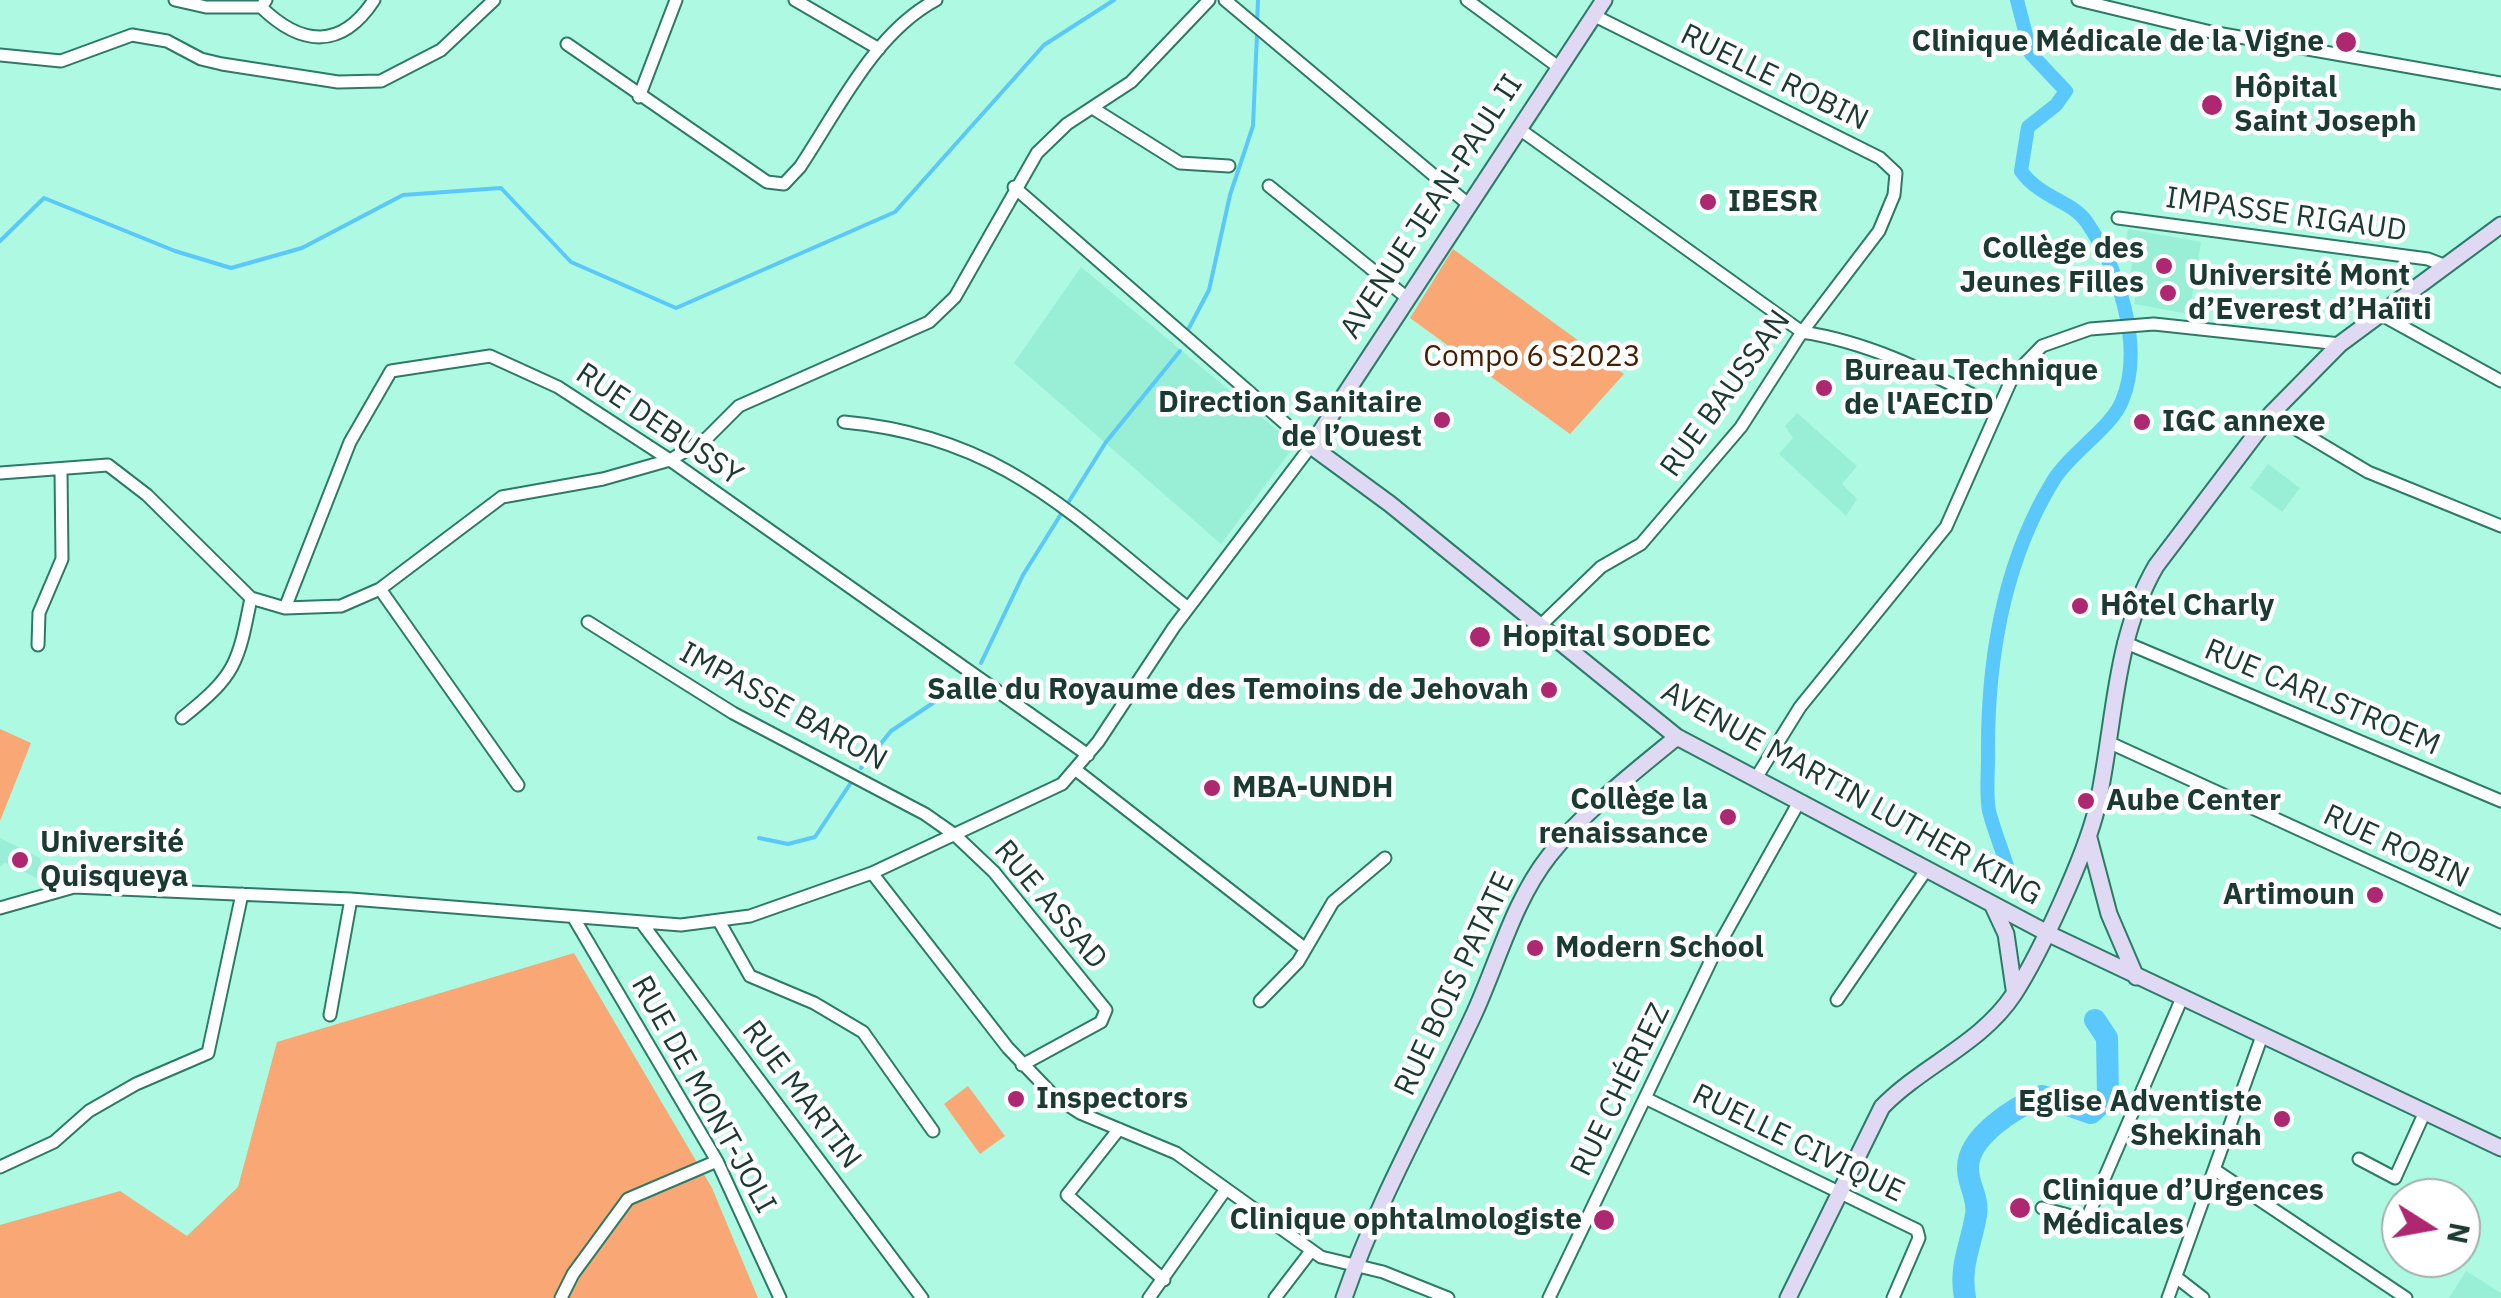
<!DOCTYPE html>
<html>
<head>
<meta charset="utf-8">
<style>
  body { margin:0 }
  #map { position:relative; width:2501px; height:1298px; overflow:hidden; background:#adf9e1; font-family:"IBM Plex Sans",sans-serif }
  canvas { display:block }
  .north { position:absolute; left:2381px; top:1178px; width:100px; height:100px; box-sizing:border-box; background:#fff; border:2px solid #a4b0ad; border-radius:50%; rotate:101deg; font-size:28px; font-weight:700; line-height:40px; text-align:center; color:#1b3a31 }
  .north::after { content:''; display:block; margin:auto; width:35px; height:45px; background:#ad2870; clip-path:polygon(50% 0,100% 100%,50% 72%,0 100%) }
</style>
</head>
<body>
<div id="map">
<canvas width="2501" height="1298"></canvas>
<div class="north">N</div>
</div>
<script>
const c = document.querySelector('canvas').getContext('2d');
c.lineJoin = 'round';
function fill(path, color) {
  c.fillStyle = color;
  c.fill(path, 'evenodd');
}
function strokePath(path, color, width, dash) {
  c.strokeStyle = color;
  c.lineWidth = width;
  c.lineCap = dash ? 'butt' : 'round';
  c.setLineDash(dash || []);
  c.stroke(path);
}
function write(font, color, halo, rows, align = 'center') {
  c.font = font + ' "IBM Plex Sans",sans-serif';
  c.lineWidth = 9;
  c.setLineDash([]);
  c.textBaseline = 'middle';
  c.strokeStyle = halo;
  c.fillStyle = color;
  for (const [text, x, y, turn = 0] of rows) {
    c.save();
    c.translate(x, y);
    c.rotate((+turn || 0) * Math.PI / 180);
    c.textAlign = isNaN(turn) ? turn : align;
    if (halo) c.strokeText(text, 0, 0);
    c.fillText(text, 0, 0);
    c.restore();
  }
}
fill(new Path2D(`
  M 2128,229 L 2201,242 L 2189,314 L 2134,304 L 2138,283 L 2129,281 L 2134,253 L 2124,251 Z
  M 1081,267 L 1295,445 L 1221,544 L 1014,363 Z
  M 1797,413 L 1857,466 L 1842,484 L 1857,499 L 1846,516 L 1779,454 L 1793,438 L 1785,426 Z
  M 2268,464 L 2300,488 L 2282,512 L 2250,488 Z
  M 0,838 L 40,858 L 43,874 L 37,878 L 5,863 L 0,867 Z
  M 2466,1271 L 2501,1293 L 2501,1298 L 2449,1298 Z`), '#99efd5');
fill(new Path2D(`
  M 1453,249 L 1624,374 L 1570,434 L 1410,318 Z
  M 0,729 L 31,743 L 0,821 Z
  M 574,953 L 712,1188 L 758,1298 L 0,1298 L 0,1225 L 120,1191 L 187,1236 L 238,1187 L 277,1042 Z
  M 968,1086 L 1005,1136 L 980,1154 L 944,1104 Z`), '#f9a774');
strokePath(new Path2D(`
  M 1257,24 L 1258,0
  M 0,241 L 44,198 L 175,251 L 231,268 L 302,248 L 403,195 L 501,188 L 571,262 L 676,308 L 895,212 L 1044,45 L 1114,0
  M 1189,328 L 1209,290 L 1230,195 L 1253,126 L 1257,34
  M 981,663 L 1023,575 L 1106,442 L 1180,351
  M 861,768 L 891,731 L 969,679
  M 759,838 L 788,844 L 815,837 L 852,781`), '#5ac8fd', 4);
strokePath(new Path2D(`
  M 2008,869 C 2002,850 1994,830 1989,811 C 1986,794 1988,775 1988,758 C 1987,663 2003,563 2053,481 C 2069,454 2112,427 2122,401 C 2145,346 2118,268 2086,221 C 2073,202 2039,197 2021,171 L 2028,127 L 2056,105 L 2066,91 L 2031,54 L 2017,0`), '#5ac8fd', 14);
strokePath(new Path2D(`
  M 1965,1298 C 1959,1265 1971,1246 1976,1215 C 1979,1198 1968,1185 1968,1169 C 1967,1136 2016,1107 2042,1096 L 2091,1113 L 2108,1097 L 2107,1038 L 2095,1020`), '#5ac8fd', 22);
const street = new Path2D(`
  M 175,0 L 206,7 L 261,7 L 266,0
  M 795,0 L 879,49
  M 1225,0 L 1468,204
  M 1467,0 L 1557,66
  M 2078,0 L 2211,32 L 2501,83
  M 261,7 C 302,47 342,49 374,0
  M 567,44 L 767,182 L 784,184 L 800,167 C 838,110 874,33 936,0
  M 0,55 L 61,61 L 132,35 L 167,41 L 201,59 L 222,64 L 338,82 L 381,81 L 441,50 L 494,0
  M 639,97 L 676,0
  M 1094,109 L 1180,163 L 1229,166
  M 1518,128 L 1802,332 C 1874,343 1935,376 1999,408
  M 1269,186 L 1406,297
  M 2118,218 L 2428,259 L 2446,266
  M 2378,313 L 2501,381
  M 2271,414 L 2368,472 L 2501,526
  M 844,422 C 1001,436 1072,515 1188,608
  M 0,473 L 108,465 L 147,495 L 251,598 L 285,608 L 341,606 L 380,589 L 502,497 L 603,479 L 670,460 L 707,438 L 739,406 L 929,322 L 955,297 L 1037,153 L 1067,124 L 1131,82 L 1209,0
  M 380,589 L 518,785
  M 285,608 L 350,442 L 391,371 L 490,356 L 558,387 L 670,460 L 1088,755
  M 588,622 L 733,713 L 925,814 L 955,835 L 994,872 L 1106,1010 L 1101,1022 L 1022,1065
  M 1539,627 L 1601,567 L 1641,544 L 1741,427 L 1802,332 L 1879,231 L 1894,195 L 1896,173 L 1880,158 L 1593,15
  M 2124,642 L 2501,801
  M 38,645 L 39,613 L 62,559 L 61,470
  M 182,718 C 236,675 238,664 251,598
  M 2108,742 L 2501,922
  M 1076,770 L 1303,947
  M 1756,778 L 1800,707 L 1946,527 L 2013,376 L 2042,346 L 2090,329 L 2154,324 L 2340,344
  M 872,873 L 1008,1048 L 1054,1096 L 1080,1113 L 1176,1153 L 1321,1257 L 1383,1272 L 1448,1298
  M 0,908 L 74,887 L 351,899 L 681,925 L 750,916 L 872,873 L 1062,784 L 1098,742 L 1174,627 L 1311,446 L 1014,187
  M 575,920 L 717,1161 L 780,1298
  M 641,922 L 922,1298
  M 720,923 L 750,976 L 814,1003 L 863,1032 L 933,1131
  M 1837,1000 L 1927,869
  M 1260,1001 L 1298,962 L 1333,902 L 1385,858
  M 330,1015 L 351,899
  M 1645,1098 L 1917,1230 L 1919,1238 L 1893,1298
  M 1119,1129 L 1067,1195 L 1164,1280
  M 2359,1159 L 2395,1178 L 2424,1114
  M 0,1167 L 54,1142 L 89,1111 L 136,1084 L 208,1053 L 242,894
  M 2215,1170 L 2406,1298
  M 2042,1208 L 2079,1218 L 2088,1216 L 2182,998
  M 2176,1277 L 2203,1298
  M 561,1298 L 573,1274 L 628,1199 L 717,1161
  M 1149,1298 L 1226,1189
  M 1275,1298 L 1311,1251
  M 1549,1298 L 1715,952 L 1799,802
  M 2168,1298 L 2262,1036`);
const secondary = new Path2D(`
  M 1604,0 L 1311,446 L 1390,504 L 1677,737 L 2049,934 L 2501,1148
  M 2089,838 L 2109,914 L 2136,977
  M 1993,906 L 2006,934 L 2014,989
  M 1344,1298 C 1378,1199 1430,1109 1474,1014 C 1498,962 1513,902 1549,856 C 1584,811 1633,773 1677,737
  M 1788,1298 L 1882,1107 C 1923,1065 1981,1044 2014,994 C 2040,954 2086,854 2097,807 C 2115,726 2113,640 2156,566 L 2271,414 L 2340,344 L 2501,225`);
strokePath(street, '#2d7a66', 15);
strokePath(secondary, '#2d7a66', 19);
strokePath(street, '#fff', 11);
strokePath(secondary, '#dfd9f4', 15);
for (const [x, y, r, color] of [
  [2346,42,12,"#ad2870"],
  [2212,105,12,"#ad2870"],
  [1708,202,10,"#ad2870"],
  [2164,266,10,"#ad2870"],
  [2168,293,10,"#ad2870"],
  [1824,388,10,"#ad2870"],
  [1442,420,10,"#ad2870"],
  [2142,422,10,"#ad2870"],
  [2080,606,10,"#ad2870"],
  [1480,637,12,"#ad2870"],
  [1549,690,10,"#ad2870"],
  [1212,788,10,"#ad2870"],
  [2086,801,10,"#ad2870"],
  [1728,817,10,"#ad2870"],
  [20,860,10,"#ad2870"],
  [2375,895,10,"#ad2870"],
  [1535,948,10,"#ad2870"],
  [1016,1099,10,"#ad2870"],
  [2282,1119,10,"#ad2870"],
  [2020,1208,12,"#ad2870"],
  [1604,1220,12,"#ad2870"]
]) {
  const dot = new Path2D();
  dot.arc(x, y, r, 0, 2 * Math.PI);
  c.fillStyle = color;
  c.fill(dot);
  strokePath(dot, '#fff', 4);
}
write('bold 30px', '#1b3a31', '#fff', [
  ["Clinique Médicale de la Vigne",2324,42,"right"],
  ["Hôpital",2234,88],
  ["Saint Joseph",2234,122],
  ["IBESR",1728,202],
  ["Collège des",2144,249,"right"],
  ["Jeunes Filles",2144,283,"right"],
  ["Université Mont",2188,276],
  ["d’Everest d’Haïiti",2188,310],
  ["Bureau Technique",1844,371],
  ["de l'AECID",1844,405],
  ["Direction Sanitaire",1422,403,"right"],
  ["de l’Ouest",1422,437,"right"],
  ["IGC annexe",2162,422],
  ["Hôtel Charly",2100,606],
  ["Hopital SODEC",1502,637],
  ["Salle du Royaume des Temoins de Jehovah",1529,690,"right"],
  ["MBA-UNDH",1232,788],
  ["Collège la",1708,800,"right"],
  ["renaissance",1708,834,"right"],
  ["Aube Center",2106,801],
  ["Université",40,843],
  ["Quisqueya",40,877],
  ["Artimoun",2355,895,"right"],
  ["Modern School",1555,948],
  ["Inspectors",1036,1099],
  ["Eglise Adventiste",2262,1102,"right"],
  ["Shekinah",2262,1136,"right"],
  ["Clinique d’Urgences",2042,1191],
  ["Médicales",2042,1225],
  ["Clinique ophtalmologiste",1582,1220,"right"]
], 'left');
write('30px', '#1b3a31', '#fff', [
  ["RUELLE ROBIN",1774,78,26],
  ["AVENUE JEAN-PAUL II",1432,207,-57],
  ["IMPASSE RIGAUD",2286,215,8],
  ["RUE BAUSSAN",1726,394,-54],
  ["RUE DEBUSSY",659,425,34],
  ["RUE CARLSTROEM",2322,698,23],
  ["IMPASSE BARON",783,707,29],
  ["AVENUE MARTIN LUTHER KING",1851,794,29],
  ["RUE ROBIN",2396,847,25],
  ["RUE ASSAD",1050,905,50],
  ["RUE BOIS PATATE",1455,984,-65],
  ["RUE CHÉRIEZ",1621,1090,-64],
  ["RUE DE MONT-JOLI",703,1095,61],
  ["RUE MARTIN",801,1095,53],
  ["RUELLE CIVIQUE",1798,1144,26]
]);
write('30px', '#471e00', '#fff', [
  ["Compo 6 S2023",1532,357]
]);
</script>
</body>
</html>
